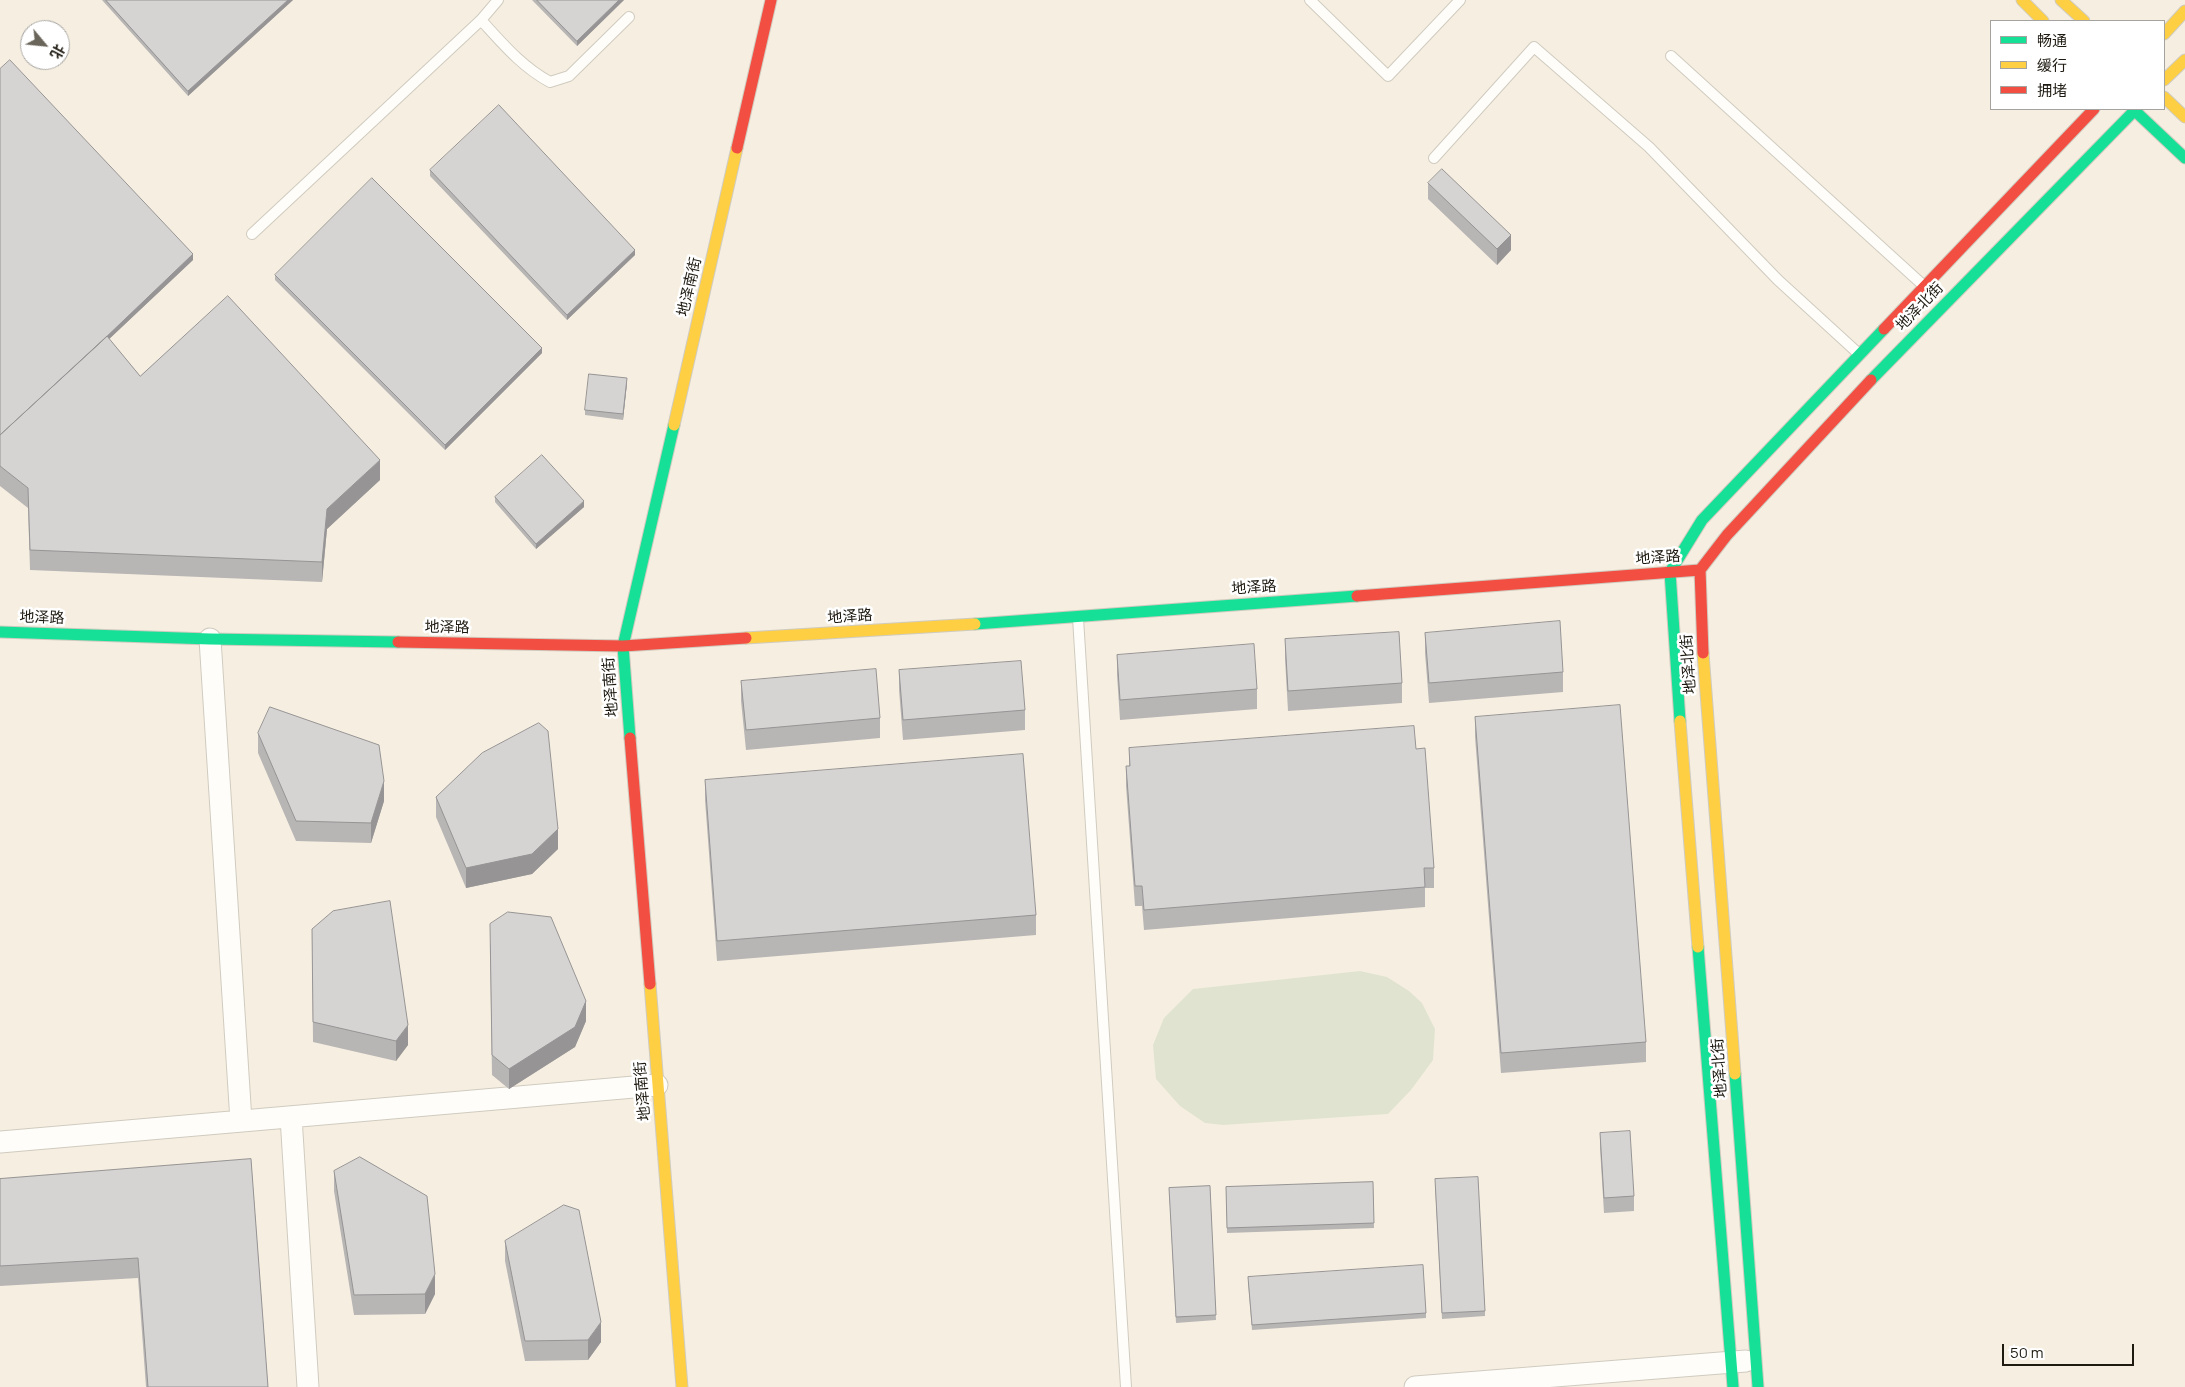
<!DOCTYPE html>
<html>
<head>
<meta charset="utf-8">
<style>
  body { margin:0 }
  #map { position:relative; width:2185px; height:1387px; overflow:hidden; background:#f6efe1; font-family:Manrope,"Noto Sans SC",sans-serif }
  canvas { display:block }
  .legend { position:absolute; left:1990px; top:20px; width:175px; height:90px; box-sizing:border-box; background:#fff; border:1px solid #a5a3a0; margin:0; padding:6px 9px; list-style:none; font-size:15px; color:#1e1a11 }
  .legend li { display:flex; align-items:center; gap:10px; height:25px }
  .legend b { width:25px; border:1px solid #a5a3a0 }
  .north { position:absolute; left:20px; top:20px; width:50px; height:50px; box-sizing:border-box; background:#fff; border:1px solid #a5a3a0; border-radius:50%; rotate:118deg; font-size:14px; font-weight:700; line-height:20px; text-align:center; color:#1e1a11 }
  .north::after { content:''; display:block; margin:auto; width:18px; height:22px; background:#6a655a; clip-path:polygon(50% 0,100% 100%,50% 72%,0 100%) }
  .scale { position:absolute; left:2002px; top:1344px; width:132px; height:22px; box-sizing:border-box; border:2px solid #1e1a11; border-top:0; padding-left:6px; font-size:15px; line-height:18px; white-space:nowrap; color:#1e1a11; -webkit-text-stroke:4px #fff; paint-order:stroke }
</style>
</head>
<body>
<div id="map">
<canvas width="2185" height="1387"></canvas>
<ul class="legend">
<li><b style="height:6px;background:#16e098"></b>畅通</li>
<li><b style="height:6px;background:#ffcf43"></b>缓行</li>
<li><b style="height:6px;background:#f24e42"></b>拥堵</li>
</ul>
<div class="north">北</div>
<div class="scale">50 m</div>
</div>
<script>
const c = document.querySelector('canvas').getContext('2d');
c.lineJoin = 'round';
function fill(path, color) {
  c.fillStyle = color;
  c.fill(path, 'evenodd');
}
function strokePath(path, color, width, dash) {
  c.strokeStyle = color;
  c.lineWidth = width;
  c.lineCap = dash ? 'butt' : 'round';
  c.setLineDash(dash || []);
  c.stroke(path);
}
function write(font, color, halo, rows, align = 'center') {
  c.font = font + ' Manrope,"Noto Sans SC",sans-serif';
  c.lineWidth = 5;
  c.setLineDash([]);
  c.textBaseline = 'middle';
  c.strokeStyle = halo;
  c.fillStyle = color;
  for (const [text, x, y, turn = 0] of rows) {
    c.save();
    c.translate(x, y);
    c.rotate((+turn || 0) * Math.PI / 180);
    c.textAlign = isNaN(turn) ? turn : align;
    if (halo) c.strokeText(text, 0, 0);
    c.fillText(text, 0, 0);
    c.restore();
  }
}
fill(new Path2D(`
  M 1360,971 L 1387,977 L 1409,991 L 1422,1003 L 1435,1029 L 1433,1060 L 1411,1090 L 1388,1114 L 1223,1125 L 1205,1123 L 1180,1106 L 1156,1079 L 1153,1045 L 1164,1018 L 1193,989 Z`), '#e0e3cf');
const lane = new Path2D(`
  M 1310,0 L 1388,76 L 1460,0
  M 481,20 C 503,44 522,67 550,82 L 569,76 L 629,17
  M 1671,56 L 1924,286
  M 1434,158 L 1534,47 L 1649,147 L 1778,280 L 1859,354
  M 252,234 L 481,20 L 498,0
  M 1078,618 L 1126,1387`);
const street = new Path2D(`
  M 210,639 L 241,1121
  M 291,1117 L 308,1387
  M 0,1142 L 657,1085
  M 1415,1387 L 1746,1361`);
const fast = new Path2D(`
  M 2133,109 L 2185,158
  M 1871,380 L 2136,109
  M 975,624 L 1357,596
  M 0,632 L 210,639 L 398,642
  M 1680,721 L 1670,572 L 1702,520 L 1884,329
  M 630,738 L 623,646 L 674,425
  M 1698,947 L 1733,1387
  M 1735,1074 L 1758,1387`);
const slow = new Path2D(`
  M 2022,0 L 2043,21
  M 2061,0 L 2084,21
  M 2164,34 L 2185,11
  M 2164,80 L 2185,60
  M 2164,97 L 2185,117
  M 674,425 L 737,148
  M 746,638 L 975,624
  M 1703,653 L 1735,1074
  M 1680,721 L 1698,947
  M 650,984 L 682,1387`);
const jam = new Path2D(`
  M 737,148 L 771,0
  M 1884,329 L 2094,109
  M 1357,596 L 1700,570
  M 398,642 L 623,646 L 746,638
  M 1703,653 L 1700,570 L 1727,535 L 1871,380
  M 630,738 L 650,984`);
strokePath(lane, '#d0cbbf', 12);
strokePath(street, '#d0cbbf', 23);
strokePath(fast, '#d0cbbf', 13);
strokePath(slow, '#d0cbbf', 13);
strokePath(jam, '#d0cbbf', 13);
strokePath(lane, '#fefdfa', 10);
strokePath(street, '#fefdfa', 21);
strokePath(fast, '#16e098', 11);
strokePath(slow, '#ffcf43', 11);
strokePath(jam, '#f24e42', 11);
fill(new Path2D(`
  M 102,0 L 293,0 L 188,96 Z
  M 532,0 L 624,0 L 577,46 Z
  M 0,69 L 193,260 L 109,339 L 140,376 L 380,480 L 327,529 L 322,582 L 30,570 L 28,508 L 0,486 Z
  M 430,170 L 635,255 L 567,320 L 430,176 Z
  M 1428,183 L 1511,250 L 1497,265 L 1428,199 Z
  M 275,275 L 542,353 L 445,450 L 275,280 Z
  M 627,383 L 623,420 L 585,415 L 585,410 Z
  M 495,497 L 584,507 L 536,549 L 495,502 Z
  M 1425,633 L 1563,672 L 1563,692 L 1429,703 L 1425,653 Z
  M 1285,639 L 1402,683 L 1402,703 L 1288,711 L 1285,659 Z
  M 1117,655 L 1257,689 L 1257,709 L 1120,720 L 1117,675 Z
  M 899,670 L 1025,710 L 1025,730 L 903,740 L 899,690 Z
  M 741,681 L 880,718 L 880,738 L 746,750 L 741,701 Z
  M 1475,717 L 1646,1042 L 1646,1062 L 1501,1073 L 1475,737 Z
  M 258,733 L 384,801 L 371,843 L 296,841 L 258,753 Z
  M 1129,748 L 1416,749 L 1434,868 L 1434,888 L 1425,888 L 1425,907 L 1144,930 L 1142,906 L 1135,906 L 1126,786 L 1126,766 L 1129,766 Z
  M 705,780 L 1036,915 L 1036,935 L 717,961 L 705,800 Z
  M 436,797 L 558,849 L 532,874 L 466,888 L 436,817 Z
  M 312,929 L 408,1045 L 396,1061 L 313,1042 Z
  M 490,944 L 586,1021 L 575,1047 L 509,1089 L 492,1075 Z
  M 1600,1133 L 1634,1196 L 1634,1211 L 1604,1213 L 1600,1148 Z
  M 251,1159 L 268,1387 L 146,1387 L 138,1278 L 0,1286 L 0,1179 Z
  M 334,1171 L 435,1294 L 425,1314 L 354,1315 L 334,1191 Z
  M 1373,1182 L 1374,1228 L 1227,1233 L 1226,1187 Z
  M 1435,1184 L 1485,1311 L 1485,1316 L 1442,1319 Z
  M 1210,1186 L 1216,1320 L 1176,1323 L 1169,1188 Z
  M 505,1241 L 601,1342 L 588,1360 L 525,1361 L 505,1261 Z
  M 1248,1282 L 1426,1313 L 1426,1318 L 1252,1330 Z`), '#b8b5b5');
fill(new Path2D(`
  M 288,0 L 293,0 L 188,96 L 188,91 Z
  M 619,0 L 624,0 L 577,46 L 577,41 Z
  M 1511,235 L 1511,250 L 1497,265 L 1497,249 Z
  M 635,250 L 635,255 L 567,320 L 567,315 Z
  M 193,254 L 193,260 L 0,442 L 0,437 Z
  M 542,348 L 542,353 L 445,450 L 445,445 Z
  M 627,378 L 627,383 L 623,420 L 623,414 Z
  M 380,460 L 380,480 L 327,529 L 322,582 L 322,562 L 327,509 Z
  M 584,501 L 584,507 L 536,549 L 536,544 Z
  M 384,781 L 384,801 L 371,843 L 371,823 Z
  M 558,829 L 558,849 L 532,874 L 466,888 L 466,868 Z
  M 586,1001 L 586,1021 L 575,1047 L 509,1089 L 509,1069 Z
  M 408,1025 L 408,1045 L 396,1061 L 396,1041 Z
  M 435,1274 L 435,1294 L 425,1314 L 425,1294 Z
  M 601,1322 L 601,1342 L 588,1360 L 588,1340 Z`), '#969494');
const building = new Path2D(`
  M 106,0 L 288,0 L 188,91 Z
  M 537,0 L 619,0 L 577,41 Z
  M 10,60 L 193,254 L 101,342 L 0,435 L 0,69 Z
  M 499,105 L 635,250 L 567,315 L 430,170 Z
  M 1442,169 L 1511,235 L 1497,249 L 1428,183 Z
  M 372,178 L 542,348 L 445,445 L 275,275 Z
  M 228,296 L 380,460 L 327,509 L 322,562 L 30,550 L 28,488 L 0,466 L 0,435 L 107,336 L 140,376 Z
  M 589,374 L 627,378 L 623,414 L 585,410 Z
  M 542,455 L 584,501 L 536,544 L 495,497 Z
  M 1560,621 L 1563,672 L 1429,683 L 1425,633 Z
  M 1399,632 L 1402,683 L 1288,691 L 1285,639 Z
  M 1254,644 L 1257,689 L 1120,700 L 1117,655 Z
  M 1021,661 L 1025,710 L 903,720 L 899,670 Z
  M 876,669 L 880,718 L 746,730 L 741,681 Z
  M 1620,705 L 1646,1042 L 1501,1053 L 1475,717 Z
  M 270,707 L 379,745 L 384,781 L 371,823 L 296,821 L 258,733 Z
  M 539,723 L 548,731 L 558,829 L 532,854 L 466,868 L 436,797 L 482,753 Z
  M 1414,726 L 1416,749 L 1425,748 L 1434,868 L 1424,868 L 1425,887 L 1144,910 L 1142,886 L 1135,886 L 1126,766 L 1130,766 L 1129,748 Z
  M 1023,754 L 1036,915 L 717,941 L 705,780 Z
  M 390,901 L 408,1025 L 396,1041 L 313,1022 L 312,929 L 333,911 Z
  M 508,912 L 551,917 L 586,1001 L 575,1027 L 509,1069 L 492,1055 L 490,924 Z
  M 1630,1131 L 1634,1196 L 1604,1198 L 1600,1133 Z
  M 360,1157 L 427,1196 L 435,1274 L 425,1294 L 354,1295 L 334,1171 Z
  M 251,1159 L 268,1387 L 148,1387 L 138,1258 L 0,1266 L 0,1179 Z
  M 1478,1177 L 1485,1311 L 1442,1313 L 1435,1179 Z
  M 1373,1182 L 1374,1223 L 1227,1228 L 1226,1187 Z
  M 1210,1186 L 1216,1315 L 1176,1317 L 1169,1188 Z
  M 564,1205 L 579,1210 L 601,1322 L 588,1340 L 525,1341 L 505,1241 Z
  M 1423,1265 L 1426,1313 L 1252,1325 L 1248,1277 Z`);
fill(building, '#d6d3d3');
strokePath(building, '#969494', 1);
write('15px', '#1e1a11', '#fff', [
  ["地泽南街",690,287,-77],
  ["地泽北街",1920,307,-46],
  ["地泽路",1658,558,-4],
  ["地泽路",1254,588,-4],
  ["地泽路",850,617,-4],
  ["地泽路",42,618,2],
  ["地泽路",447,628,1],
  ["地泽北街",1689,664,-94],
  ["地泽南街",611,687,-94],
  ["地泽北街",1720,1068,-94],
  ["地泽南街",643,1091,-95]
]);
</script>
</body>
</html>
